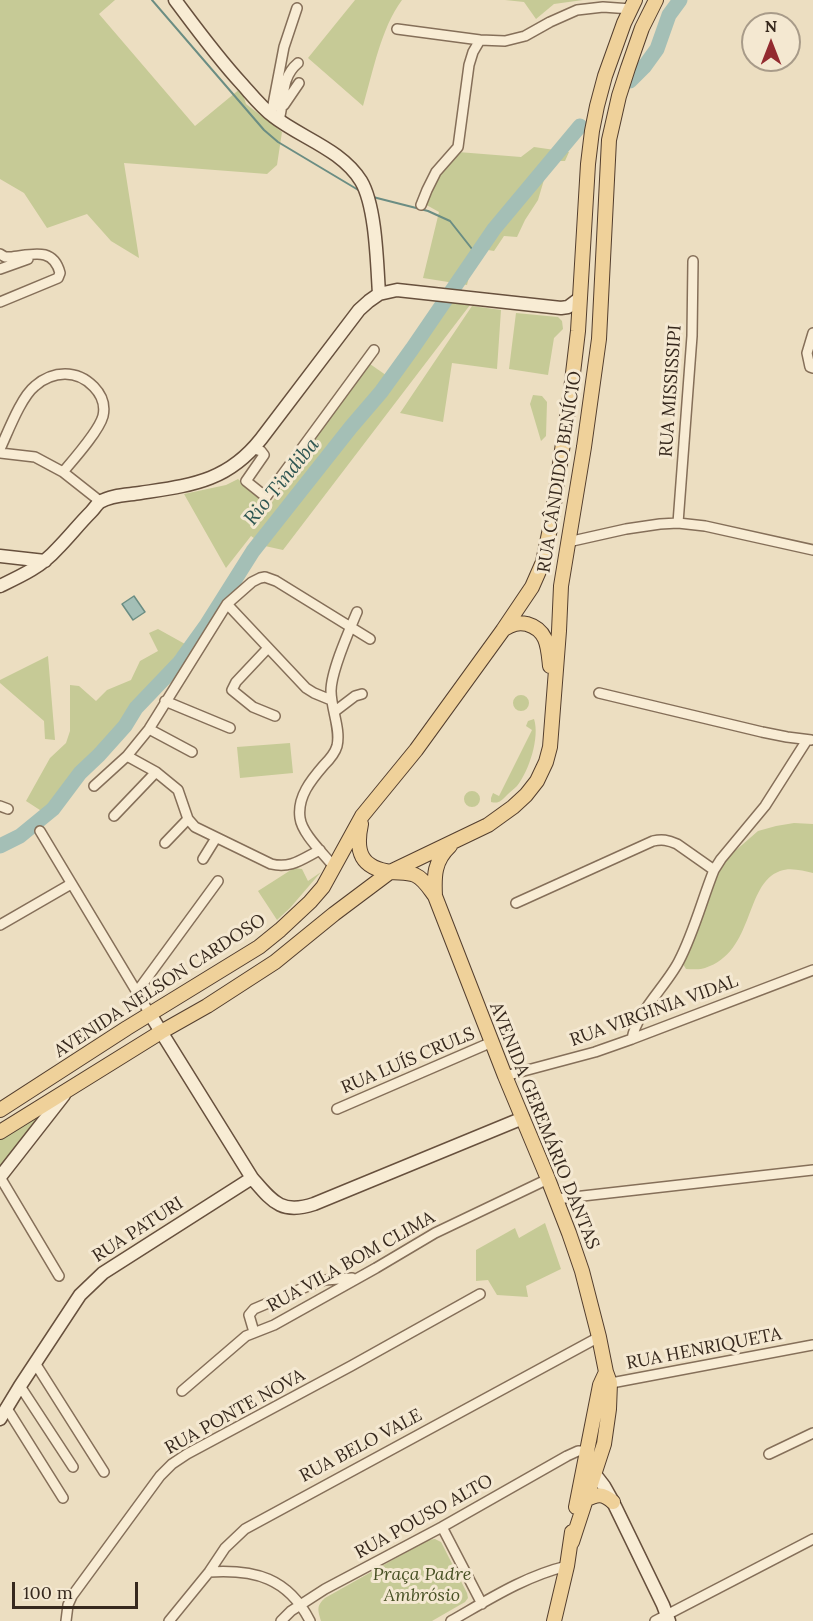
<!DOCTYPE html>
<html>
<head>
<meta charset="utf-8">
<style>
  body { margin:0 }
  #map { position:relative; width:813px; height:1621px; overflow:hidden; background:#ecdec1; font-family:Lora,serif }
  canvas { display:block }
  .north { position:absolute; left:741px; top:12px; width:60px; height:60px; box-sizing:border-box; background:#f4e8d1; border:2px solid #a89b89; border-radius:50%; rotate:0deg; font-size:16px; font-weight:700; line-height:24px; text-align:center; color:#36281d }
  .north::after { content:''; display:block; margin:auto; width:21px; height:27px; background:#932b30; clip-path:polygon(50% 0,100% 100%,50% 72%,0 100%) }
  .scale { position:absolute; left:12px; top:1582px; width:126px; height:27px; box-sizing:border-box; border:3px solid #36281d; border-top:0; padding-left:8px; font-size:18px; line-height:21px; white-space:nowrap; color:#36281d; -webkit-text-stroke:4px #f4e8d1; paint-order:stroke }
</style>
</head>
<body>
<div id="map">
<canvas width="813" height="1621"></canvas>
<div class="north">N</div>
<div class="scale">100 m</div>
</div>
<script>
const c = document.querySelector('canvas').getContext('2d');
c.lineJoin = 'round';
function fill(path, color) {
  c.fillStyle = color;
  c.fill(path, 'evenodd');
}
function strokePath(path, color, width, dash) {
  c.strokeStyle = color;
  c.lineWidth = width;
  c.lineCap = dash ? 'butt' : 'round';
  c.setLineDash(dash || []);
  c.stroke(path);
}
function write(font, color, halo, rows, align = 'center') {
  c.font = font + ' Lora,serif';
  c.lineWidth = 6;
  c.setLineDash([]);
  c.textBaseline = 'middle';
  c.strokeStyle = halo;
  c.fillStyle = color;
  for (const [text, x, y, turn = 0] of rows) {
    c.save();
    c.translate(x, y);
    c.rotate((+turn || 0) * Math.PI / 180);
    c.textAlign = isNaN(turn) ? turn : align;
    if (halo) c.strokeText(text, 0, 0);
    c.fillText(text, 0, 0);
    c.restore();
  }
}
fill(new Path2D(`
  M 0,0 L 115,0 L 99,14 L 195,126 L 241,88 L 246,104 L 282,132 L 277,165 L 267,174 L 124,163 L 139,258 L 111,241 L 87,214 L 47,228 L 24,193 L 0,179 Z
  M 355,0 L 402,0 C 381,28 373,72 363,106 L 308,58 Z
  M 505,0 L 583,0 L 554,4 L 536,19 L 524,2 Z
  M 534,147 L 569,152 L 565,161 L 556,161 L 546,173 L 538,200 L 525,220 L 517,237 L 504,236 L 494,251 L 476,248 L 467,285 L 423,278 L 439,212 L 423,203 L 438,174 L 458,152 L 521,157 Z
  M 450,302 L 470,305 L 283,550 L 265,546 L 251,536 L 226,568 L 184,494 L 226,485 L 238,479 L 269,507 L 319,430 L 370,364 L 393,380 Z
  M 472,306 L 501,310 L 497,369 L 452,363 L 443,422 L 400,413 Z
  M 516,313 L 558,317 L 562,321 L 563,329 L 554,338 L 548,375 L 509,369 Z
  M 533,395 L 542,396 L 547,402 L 546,436 L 541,441 L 530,404 Z
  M 158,629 L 185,644 L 103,747 L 77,771 L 53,804 L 43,812 L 26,801 L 50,758 L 66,743 L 70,731 L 70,685 L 79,686 L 96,701 L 107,690 L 131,680 L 140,661 L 158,651 L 149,633 Z
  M 48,656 L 55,740 L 45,739 L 44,721 L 0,683 L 0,680 Z
  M513 703a8 8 0 1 1 16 0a8 8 0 1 1-16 0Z
  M 534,719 C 540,737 529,771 517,786 C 514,789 510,792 507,795 C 501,801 499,804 491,802 L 491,798 L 493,793 L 499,796 L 532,730 L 526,726 L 528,721 Z
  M 290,743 L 293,773 L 240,778 L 237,747 Z
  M464 799a8 8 0 1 1 16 0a8 8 0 1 1-16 0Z
  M 794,823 L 813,824 L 813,873 C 803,871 791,867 780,871 C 744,884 755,952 705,968 C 700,970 692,969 686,969 L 683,964 L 716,875 L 727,858 L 758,831 L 776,826 Z
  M 294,868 L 302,869 L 308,881 L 321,872 L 290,908 L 277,920 L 258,891 Z
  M 42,1114 L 0,1166 L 0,1138 Z
  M 545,1223 L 561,1269 L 526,1286 L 528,1297 L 497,1295 L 488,1280 L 476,1281 L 476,1250 L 515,1228 L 519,1238 Z
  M 435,1539 L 441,1542 L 467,1593 L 468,1598 L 465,1602 L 432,1621 L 321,1621 C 318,1610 316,1606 325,1598 L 428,1540 Z`), '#c6ca96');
const water = new Path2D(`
  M 134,596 L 145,612 L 133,620 L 122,604 Z`);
fill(water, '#a4bfb6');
strokePath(water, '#6b8d83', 1.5);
strokePath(new Path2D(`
  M 152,0 L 264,130 L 278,142 L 360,191
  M 373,197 L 428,211 L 450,221 L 476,254`), '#6b8d83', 2);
strokePath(new Path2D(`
  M 630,81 L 644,67 L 657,49 L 669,15 L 680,0
  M 0,846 L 20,836 L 53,809 L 80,773 L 99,755 L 125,726 L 136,708 L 179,663 L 207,624 L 253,551 L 351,427 L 381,392 L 412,349 L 494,229 L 580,126`), '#a4bfb6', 15);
const street = new Path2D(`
  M 397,29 L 480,40 L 505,41 L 525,36 L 550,22 L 577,10 L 603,7 L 631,9
  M 284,105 L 299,83
  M 271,115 L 284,47 L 297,8
  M 279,120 C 285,99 280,78 298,63
  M 421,205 L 427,190 L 436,172 L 458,147 L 469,65 L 473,52 L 480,40
  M 0,254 L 5,257 L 10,257 C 31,255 53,246 60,273 L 58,278 L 0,302
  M 0,269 L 28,259
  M 813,333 L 807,353 L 810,367 L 813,368
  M 0,449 C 8,432 21,397 35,386 C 43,379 54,374 65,374 C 86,374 108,394 103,416 C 99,431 74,459 63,472 L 101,502
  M 254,449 L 261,451 L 264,455 L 246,481 L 266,497 L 374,350
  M 0,453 L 35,457 L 63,472
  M 678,523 L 692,336 L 693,261
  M 568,542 L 626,529 L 660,524 L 678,523 L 705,526 L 813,550
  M 227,604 L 306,688 L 314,693 L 331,700
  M 268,648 L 236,682 L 232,690 L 253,707 L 275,716
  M 599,693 L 762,732 L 787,737 L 811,740
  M 165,701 L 230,728
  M 334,712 L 355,696 L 362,694
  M 149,729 L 192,752
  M 127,756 L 156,772 L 178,790 L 188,819 L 195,827 L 271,864 C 291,869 302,859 320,850
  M 94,786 L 127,756 L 149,729 L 227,604 L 252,582 L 260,578 L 265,577 L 276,581 L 370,639
  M 0,806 L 8,809
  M 114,816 L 156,772
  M 40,831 L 150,1014
  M 165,843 L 188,819
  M 203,859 L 216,838
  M 334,867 C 324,854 302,834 300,818 C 297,797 311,780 324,765 C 329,760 335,753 337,746 C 341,729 331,709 331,691 C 331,671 349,631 357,612
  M 516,903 L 653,841 C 662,839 668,840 677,844 L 714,870
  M 0,925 L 71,884
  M 136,993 L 218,881
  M 632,1039 C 636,1013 667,985 679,961 C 694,932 702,900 714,870 L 721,859 L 765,806 L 807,740
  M 505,1076 L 595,1052 L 632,1039 L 813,970
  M 337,1109 L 492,1042
  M 0,1177 L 59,1276
  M 556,1199 L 813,1170
  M 254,1332 L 249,1315 L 254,1309 L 315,1283 L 325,1280 L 352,1278
  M 35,1363 L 104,1472
  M 606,1384 L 813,1345
  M 20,1386 L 73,1467
  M 182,1391 L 246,1336 L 274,1325 L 376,1268 L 435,1233 L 548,1179
  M 6,1407 L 63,1498
  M 769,1454 L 813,1433
  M 442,1527 L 482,1604
  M 209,1572 C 255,1569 288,1578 310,1621
  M 66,1621 L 68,1605 L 72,1596 L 160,1476 L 172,1464 L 187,1454 L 351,1366 L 480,1294
  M 169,1621 L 209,1572 L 225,1548 L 245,1529 L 599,1337
  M 281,1621 L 291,1611 L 325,1589 L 442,1527 L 567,1456 L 578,1451 L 587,1451
  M 451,1621 C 488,1600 525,1576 567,1566
  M 655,1621 L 813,1539`);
const secondary = new Path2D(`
  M 175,0 C 196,28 217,57 241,83 C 251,94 261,107 273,116 C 301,138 341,149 361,181 C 376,206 377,264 379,294
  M 0,556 L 45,561
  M 0,586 C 21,576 41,567 57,549 C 69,537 79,524 91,512 C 94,509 97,504 100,502 C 111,495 128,495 140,493 C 191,485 227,482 261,439 L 359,310 L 369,301 L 379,294 L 397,290 L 561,308 L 568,307 L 580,298
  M 150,1014 L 252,1178 C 272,1201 281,1215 314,1204 L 523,1118
  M 0,1177 L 64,1095
  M 0,1419 L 20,1386 L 80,1295 L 103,1273 L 252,1178
  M 594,1473 L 604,1486 L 613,1502 L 663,1605 L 669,1621`);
const primary = new Path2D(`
  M 504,629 C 512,624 518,622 527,624 C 548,630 548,648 550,666
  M 361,824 C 355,852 361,868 391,872 C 399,873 408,872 415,875 C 424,879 429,888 435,896 L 505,1076 L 548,1179 L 569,1233 L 582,1271 L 599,1337 L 606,1372 L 610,1383 L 609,1409 L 604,1444 L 572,1542
  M 435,896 C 434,876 434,861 450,846
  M 0,1110 L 127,1028 L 259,947 L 280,930 L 310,902 L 323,887 L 362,816 L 416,750 L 503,630 L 532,587 L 543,562 L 551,524 L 571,390 L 578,331 L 588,164 L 592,131 L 597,106 L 605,76 L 624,23 L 635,0
  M 0,1132 L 161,1032 L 207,1006 L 275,962 L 334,914 L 390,872 L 488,825 L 513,807 L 526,795 L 537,781 L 546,762 L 550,747 L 559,631 L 561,586 L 584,447 L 599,339 L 609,140 L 619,96 L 628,68 L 642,28 L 656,0
  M 585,1500 C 598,1494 602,1493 613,1502
  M 576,1507 L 600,1385 L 606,1372
  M 554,1621 L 567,1566 L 572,1532`);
strokePath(street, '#856f59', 12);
strokePath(secondary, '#67503d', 15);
strokePath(primary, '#533e2e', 16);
strokePath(street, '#f8ecd4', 9);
strokePath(secondary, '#f8ecd4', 12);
strokePath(primary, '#efd19a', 14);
write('18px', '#36281d', '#f4e8d1', [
  ["RUA MISSISSIPI",671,391,-86],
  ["RUA CÂNDIDO BENÍCIO",560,472,-81],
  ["AVENIDA NELSON CARDOSO",160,986,-33],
  ["RUA VIRGINIA VIDAL",654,1011,-20],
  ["RUA LUÍS CRULS",408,1061,-23],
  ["AVENIDA GEREMÁRIO DANTAS",544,1126,68],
  ["RUA PATURI",138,1230,-33],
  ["RUA VILA BOM CLIMA",351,1262,-29],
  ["RUA HENRIQUETA",704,1349,-11],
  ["RUA PONTE NOVA",235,1412,-29],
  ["RUA BELO VALE",361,1446,-28],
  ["RUA POUSO ALTO",424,1517,-29]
]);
write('italic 18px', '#485124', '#f4e8d1', [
  ["Praça Padre",422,1575],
  ["Ambrósio",422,1596]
]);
write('italic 20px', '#2d5551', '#f4e8d1', [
  ["Rio Tindiba",282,482,-51]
]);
</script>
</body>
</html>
